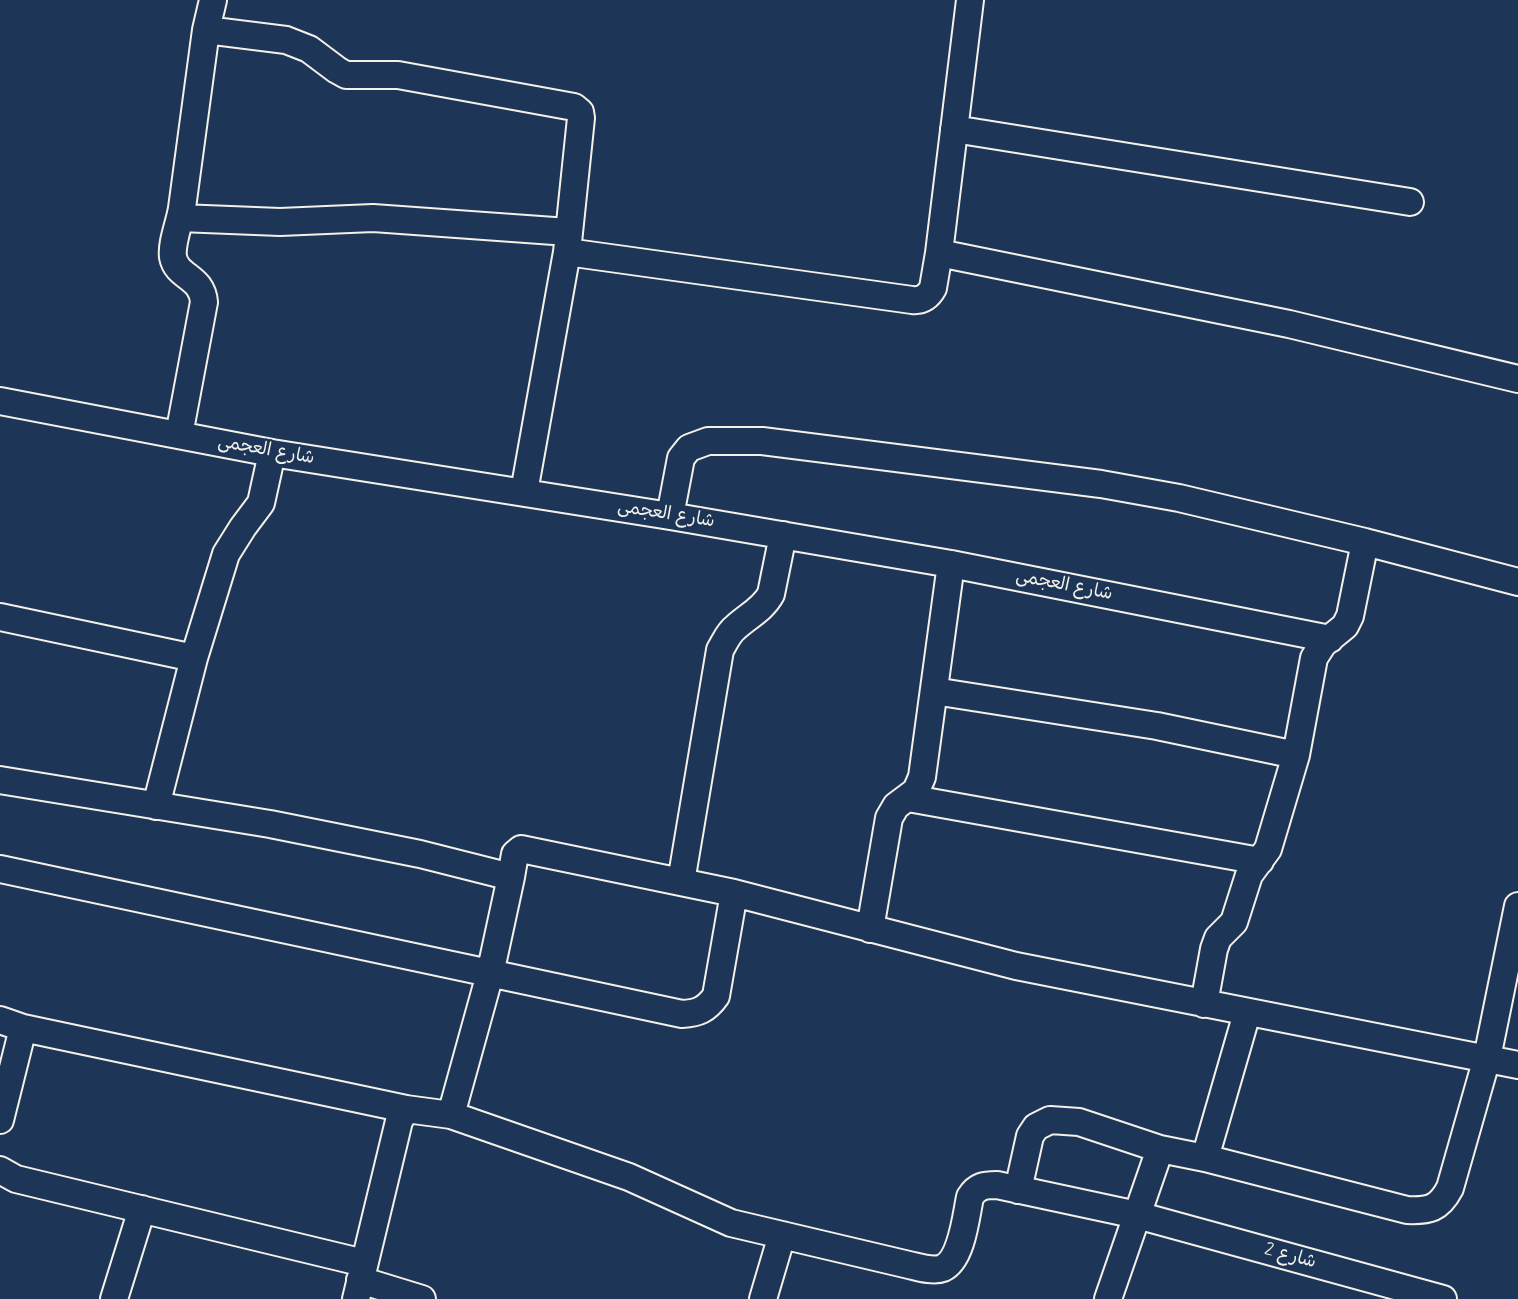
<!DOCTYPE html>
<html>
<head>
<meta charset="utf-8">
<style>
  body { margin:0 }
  canvas { display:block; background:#1d3557 }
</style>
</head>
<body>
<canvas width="1518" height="1299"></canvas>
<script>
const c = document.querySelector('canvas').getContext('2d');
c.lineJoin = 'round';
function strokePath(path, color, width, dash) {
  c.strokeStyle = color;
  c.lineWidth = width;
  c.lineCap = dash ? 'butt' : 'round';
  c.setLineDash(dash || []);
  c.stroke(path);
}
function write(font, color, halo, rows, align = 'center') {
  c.font = font + ' Mynerve,"Playpen Sans Arabic",sans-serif';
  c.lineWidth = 4.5;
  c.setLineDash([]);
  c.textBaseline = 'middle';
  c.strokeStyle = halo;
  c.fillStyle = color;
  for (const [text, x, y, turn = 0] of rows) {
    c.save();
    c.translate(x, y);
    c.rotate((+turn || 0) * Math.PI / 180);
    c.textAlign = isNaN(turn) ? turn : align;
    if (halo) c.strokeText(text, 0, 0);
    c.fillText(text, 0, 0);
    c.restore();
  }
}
const street = new Path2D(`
  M 206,30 L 286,40 L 309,49 L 337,70 L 346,75 L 398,75 L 574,107 L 580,112 L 581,118 L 567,252
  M 954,129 L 1410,202
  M 180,218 L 280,222 L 373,218 L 568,232
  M 939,253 L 1289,324 L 1518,379
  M 0,401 L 272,453 L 670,516 L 951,564 L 1330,639
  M 179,435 L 204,302 C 202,276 177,278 173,257 C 171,243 180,222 182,208 C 190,149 198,90 206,30 L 213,0
  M 524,492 L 567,252 L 912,300 C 922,301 928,297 933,288 L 939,253 L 970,0
  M 670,516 L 681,458 L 689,448 L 708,441 L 762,441 L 1101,484 L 1179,498 L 1365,542 L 1518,582
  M 0,617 L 194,658
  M 934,691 L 1157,726 L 1296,755
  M 0,780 L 270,824 L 420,854 L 511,877
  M 908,798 L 1260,861
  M 156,806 L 194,658 L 226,554 L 243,527 L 261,503 L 272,453
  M 0,869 L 682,1014 C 698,1013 706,1010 716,996 L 734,893
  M 681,882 L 720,650 C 725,642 728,633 736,627 C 748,616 763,609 771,594 L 783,535
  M 870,929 L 889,818 L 896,806 L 916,791 L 922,777 L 951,564
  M 1204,1004 L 1214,949 L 1218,938 L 1234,922 L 1249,875 L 1268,849 L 1296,755 L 1314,658 L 1323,644 L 1345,626 L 1350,616 L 1365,542
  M 0,1020 L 23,1028 L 406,1109
  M 451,1115 L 629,1177 L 731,1223 L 909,1265 C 918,1267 933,1272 943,1268 C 962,1259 966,1216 970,1197 C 977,1186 984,1185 997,1185 L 1137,1215 L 1443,1299
  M 0,1120 L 23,1028
  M 1205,1158 L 1247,1013
  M 0,1170 L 16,1179 L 364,1263
  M 1018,1190 L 1030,1136 L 1036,1127 L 1050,1120 L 1079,1122 L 1160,1149 L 1205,1158 L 1407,1210 C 1429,1211 1439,1209 1450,1188 L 1487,1058 L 1518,906
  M 360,1280 L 422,1299
  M 114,1299 L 142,1209
  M 356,1299 L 399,1121 L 406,1109 L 451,1115 L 490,974 L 511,877 L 515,854 L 521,849 L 734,893 L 1016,966 L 1518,1065
  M 763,1299 L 782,1235
  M 1108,1299 L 1160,1149`);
strokePath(street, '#f4f1e8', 30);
strokePath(street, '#1d3557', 26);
write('18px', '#f4f1e8', '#1d3557', [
  ["شارع العجمى",266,451,10],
  ["شارع العجمى",666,515,9],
  ["شارع العجمى",1064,586,11],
  ["شارع 2",1290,1257,15]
]);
</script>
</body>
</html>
